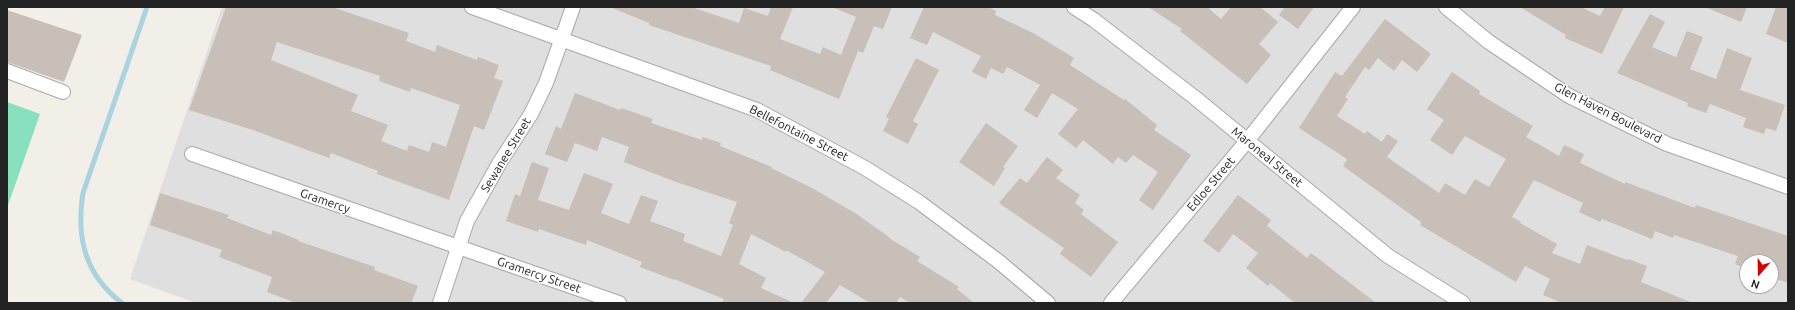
<!DOCTYPE html>
<html>
<head>
<meta charset="utf-8">
<style>
  body { margin:0 }
  #map { position:relative; width:1795px; height:310px; overflow:hidden; background:#f2efe9; font-family:Ubuntu,sans-serif }
  canvas { display:block }
  .frame { position:absolute; inset:0; border:8px solid #222; pointer-events:none }
  .north { position:absolute; left:1739px; top:254px; width:40px; height:40px; box-sizing:border-box; background:#fff; border:1px solid #a7a7a7; border-radius:50%; rotate:200deg; font-size:11px; font-weight:700; line-height:16px; text-align:center; color:#222 }
  .north::after { content:''; display:block; margin:auto; width:14px; height:18px; background:#d40000; clip-path:polygon(50% 0,100% 100%,50% 72%,0 100%) }
</style>
</head>
<body>
<div id="map">
<canvas width="1795" height="310"></canvas>
<div class="frame"></div>
<div class="north">N</div>
</div>
<script>
const c = document.querySelector('canvas').getContext('2d');
c.lineJoin = 'round';
function fill(path, color) {
  c.fillStyle = color;
  c.fill(path, 'evenodd');
}
function strokePath(path, color, width, dash) {
  c.strokeStyle = color;
  c.lineWidth = width;
  c.lineCap = dash ? 'butt' : 'round';
  c.setLineDash(dash || []);
  c.stroke(path);
}
function write(font, color, halo, rows, align = 'center') {
  c.font = font + ' Ubuntu,sans-serif';
  c.lineWidth = 3;
  c.setLineDash([]);
  c.textBaseline = 'middle';
  c.strokeStyle = halo;
  c.fillStyle = color;
  for (const [text, x, y, turn = 0] of rows) {
    c.save();
    c.translate(x, y);
    c.rotate((+turn || 0) * Math.PI / 180);
    c.textAlign = isNaN(turn) ? turn : align;
    if (halo) c.strokeText(text, 0, 0);
    c.fillText(text, 0, 0);
    c.restore();
  }
}
fill(new Path2D(`
  M 222,7 L 1788,7 L 1788,303 L 196,303 L 130,279 ZM 1747,262 L 1771,262 L 1771,286 L 1747,286 Z`), '#e0dfdf');
fill(new Path2D(`
  M 7,102 L 40,114 L 7,208 Z`), '#88e0be');
strokePath(new Path2D(`
  M 122,303 C 85,275 76,238 83,193 L 147,7`), '#aad3df', 5);
fill(new Path2D(`
  M 226,7 L 332,7 L 409,33 L 406,41 L 435,52 L 437,45 L 477,60 L 478,57 L 499,65 L 494,78 L 503,81 L 484,130 L 474,126 L 449,200 L 377,174 L 378,171 L 331,153 L 329,158 L 253,130 L 189,110 ZM 277,42 L 380,76 L 379,81 L 410,92 L 411,88 L 460,105 L 446,147 L 432,142 L 429,152 L 409,145 L 407,151 L 381,141 L 388,125 L 351,111 L 358,95 L 271,60 Z
  M 610,7 L 691,7 L 739,23 L 744,8 L 768,16 L 771,7 L 793,7 L 780,39 L 820,54 L 823,47 L 841,55 L 856,17 L 832,7 L 892,7 L 883,29 L 874,26 L 863,53 L 858,51 L 839,99 L 770,70 L 771,66 L 649,25 L 649,23 Z
  M 924,7 L 988,7 L 996,11 L 995,15 L 1035,34 L 1074,58 L 1070,65 L 1124,100 L 1125,99 L 1157,125 L 1154,130 L 1191,155 L 1153,210 L 1139,200 L 1158,172 L 1133,155 L 1126,163 L 1118,157 L 1113,164 L 1083,140 L 1076,148 L 1058,134 L 1078,109 L 1052,93 L 1037,118 L 1024,110 L 1040,85 L 1007,67 L 1003,74 L 991,68 L 986,79 L 972,72 L 981,56 L 933,32 L 927,45 L 910,38 Z
  M 1148,7 L 1207,7 L 1221,19 L 1231,7 L 1260,7 L 1278,22 L 1259,44 L 1271,55 L 1247,84 L 1180,31 L 1182,29 Z
  M 1285,7 L 1314,7 L 1298,29 L 1279,15 Z
  M 1520,7 L 1581,7 L 1600,16 L 1605,7 L 1624,7 L 1602,54 L 1565,38 L 1566,35 Z
  M 1705,7 L 1747,7 L 1741,22 Z
  M 1776,7 L 1788,7 L 1788,43 L 1766,34 Z
  M 7,10 L 82,35 L 64,82 L 7,62 Z
  M 1650,14 L 1665,22 L 1652,47 L 1676,57 L 1687,31 L 1703,37 L 1690,69 L 1716,79 L 1727,48 L 1752,58 L 1740,90 L 1785,105 L 1776,131 L 1766,128 L 1764,134 L 1743,127 L 1746,118 L 1710,104 L 1706,113 L 1687,106 L 1688,103 L 1617,73 Z
  M 1385,19 L 1431,54 L 1417,72 L 1402,60 L 1394,71 L 1378,58 L 1369,70 L 1365,67 L 1345,97 L 1348,99 L 1337,116 L 1365,134 L 1367,131 L 1382,142 L 1387,134 L 1398,141 L 1387,157 L 1439,193 L 1445,183 L 1465,195 L 1475,179 L 1489,187 L 1506,159 L 1465,136 L 1452,155 L 1430,140 L 1444,120 L 1427,109 L 1452,72 L 1480,91 L 1479,94 L 1533,126 L 1526,137 L 1559,156 L 1564,145 L 1584,154 L 1580,163 L 1625,184 L 1625,182 L 1695,208 L 1696,205 L 1788,236 L 1788,283 L 1771,277 L 1771,262 L 1747,262 L 1747,269 L 1735,264 L 1738,256 L 1674,235 L 1673,238 L 1655,231 L 1652,239 L 1602,219 L 1600,222 L 1579,212 L 1583,203 L 1534,180 L 1512,217 L 1521,222 L 1520,223 L 1557,244 L 1552,253 L 1580,264 L 1587,245 L 1627,260 L 1628,259 L 1647,266 L 1641,282 L 1693,303 L 1562,303 L 1543,295 L 1550,279 L 1525,266 L 1516,282 L 1420,225 L 1421,222 L 1343,166 L 1347,159 L 1299,128 L 1335,72 L 1342,76 Z
  M 916,58 L 939,70 L 913,121 L 918,124 L 908,144 L 883,131 L 889,119 L 886,117 Z
  M 575,93 L 620,110 L 621,108 L 653,119 L 651,123 L 702,140 L 703,137 L 721,143 L 720,146 L 772,167 L 771,168 L 812,188 L 855,213 L 889,237 L 889,238 L 920,257 L 917,261 L 959,287 L 957,289 L 974,303 L 910,303 L 900,297 L 896,303 L 870,303 L 840,285 L 826,303 L 801,303 L 825,272 L 786,250 L 786,252 L 751,234 L 739,264 L 766,278 L 761,288 L 794,303 L 722,303 L 724,299 L 674,279 L 674,280 L 640,267 L 642,262 L 587,240 L 586,245 L 539,229 L 538,232 L 506,221 L 515,194 L 520,196 L 532,162 L 549,168 L 538,200 L 569,210 L 584,173 L 613,184 L 601,213 L 629,224 L 641,195 L 658,201 L 650,221 L 685,234 L 683,241 L 721,256 L 733,225 L 729,223 L 737,202 L 676,182 L 624,162 L 629,147 L 602,137 L 597,151 L 575,143 L 567,162 L 545,154 L 556,126 L 561,129 Z
  M 986,123 L 1018,146 L 1003,167 L 1005,168 L 994,186 L 959,162 Z
  M 1047,157 L 1063,170 L 1056,178 L 1080,195 L 1075,203 L 1084,210 L 1081,214 L 1118,242 L 1091,277 L 1060,254 L 1064,248 L 999,203 L 1020,178 L 1027,183 Z
  M 160,193 L 229,215 L 227,218 L 271,235 L 273,230 L 299,240 L 298,241 L 375,267 L 374,270 L 418,286 L 411,303 L 296,303 L 267,292 L 272,277 L 219,257 L 222,250 L 150,225 Z
  M 1238,195 L 1271,220 L 1267,226 L 1307,258 L 1311,253 L 1376,303 L 1295,303 L 1270,283 L 1268,286 L 1246,268 L 1258,253 L 1233,234 L 1219,253 L 1203,241 Z`), '#c7bfb8');
const street = new Path2D(`
  M 472,7 L 757,110 L 865,168 L 919,202 L 998,261 L 1048,303
  M 1074,7 L 1094,20 L 1194,97 L 1388,256 L 1463,303
  M 1446,7 L 1489,42 L 1569,96 L 1667,144 L 1788,187
  M 7,71 L 63,92
  M 192,154 L 619,303
  M 440,303 L 467,221 L 500,162 L 531,114 L 546,83 L 573,7
  M 1111,303 L 1247,141 L 1353,7`);
strokePath(street, '#a9a9a9', 16);
strokePath(street, '#fff', 14);
write('12px', '#222', '#fff', [
  ["Glen Haven Boulevard",1608,113,27],
  ["Bellefontaine Street",799,133,27],
  ["Sewanee Street",506,155,-59],
  ["Maroneal Street",1267,157,39],
  ["Edloe Street",1211,184,-50],
  ["Gramercy",325,201,19],
  ["Gramercy Street",539,275,19]
]);
</script>
</body>
</html>
